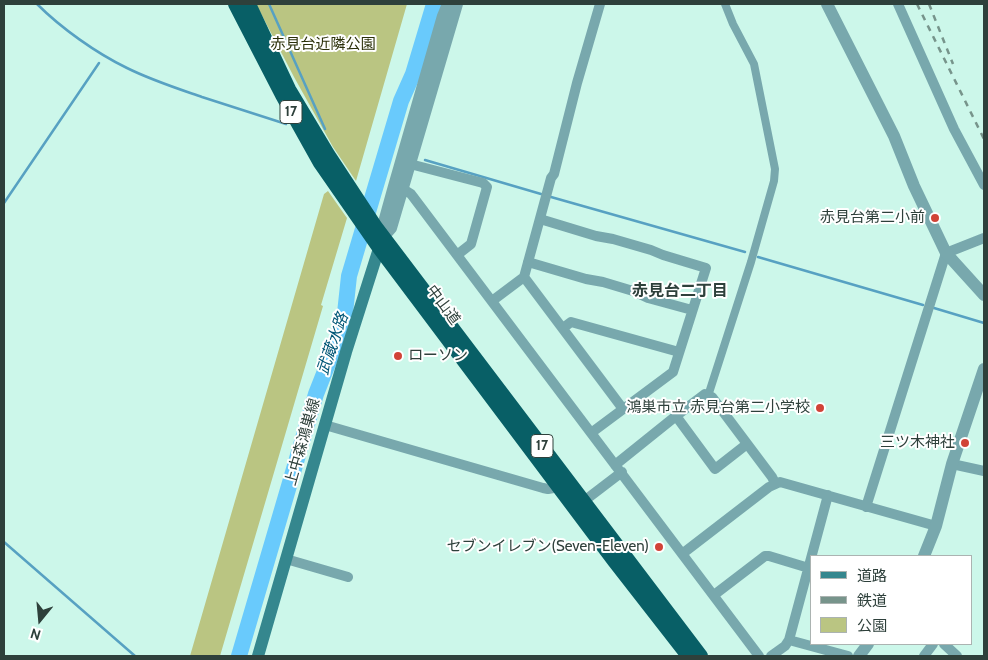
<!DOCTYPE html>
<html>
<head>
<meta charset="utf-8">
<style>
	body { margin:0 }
	#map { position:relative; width:988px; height:660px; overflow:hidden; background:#ccf7ea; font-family:Cabin,"Noto Sans JP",sans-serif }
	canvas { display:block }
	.frame { position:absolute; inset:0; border:5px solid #2e403b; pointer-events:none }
	.legend { position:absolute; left:810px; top:555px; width:162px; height:90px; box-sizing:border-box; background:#fff; border:1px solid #abb3b1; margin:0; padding:6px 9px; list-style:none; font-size:15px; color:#2e403b }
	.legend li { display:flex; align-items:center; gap:10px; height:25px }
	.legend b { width:25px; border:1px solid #abb3b1 }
	.north { position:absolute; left:15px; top:595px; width:50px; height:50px; -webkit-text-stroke:4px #fff; paint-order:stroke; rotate:197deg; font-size:14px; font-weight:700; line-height:20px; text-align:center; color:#2e403b }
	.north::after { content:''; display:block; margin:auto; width:18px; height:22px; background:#2e403b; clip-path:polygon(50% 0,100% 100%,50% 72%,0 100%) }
</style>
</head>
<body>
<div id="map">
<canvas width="988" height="660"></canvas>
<div class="frame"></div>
<ul class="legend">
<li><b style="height:6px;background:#35878e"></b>道路</li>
<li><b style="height:6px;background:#77948b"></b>鉄道</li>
<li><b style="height:14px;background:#bac582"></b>公園</li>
</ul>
<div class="north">N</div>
</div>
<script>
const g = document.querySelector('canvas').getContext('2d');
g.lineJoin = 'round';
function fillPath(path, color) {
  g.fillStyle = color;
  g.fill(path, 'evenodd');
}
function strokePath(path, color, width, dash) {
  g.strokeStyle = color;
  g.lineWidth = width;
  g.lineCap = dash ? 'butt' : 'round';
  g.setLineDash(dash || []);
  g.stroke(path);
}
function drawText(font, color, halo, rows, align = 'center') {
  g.font = font + ' Cabin,"Noto Sans JP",sans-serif';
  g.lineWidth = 4;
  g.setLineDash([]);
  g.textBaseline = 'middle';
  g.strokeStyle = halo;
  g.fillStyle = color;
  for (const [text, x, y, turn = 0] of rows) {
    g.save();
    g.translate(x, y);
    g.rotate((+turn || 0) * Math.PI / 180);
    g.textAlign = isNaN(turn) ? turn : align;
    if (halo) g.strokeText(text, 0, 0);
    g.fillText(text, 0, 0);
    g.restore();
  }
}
fillPath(new Path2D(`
	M256 4H407L356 181 333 147 294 77Z
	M328 191 347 218 321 305 323 306 220 656H190L324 194Z`), '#bac582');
strokePath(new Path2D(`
	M37 4C61 28 96 53 127 68 151 80 176 88 202 97 230 106 258 115 286 124
	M269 4 325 129
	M425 160 541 194
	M551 197 745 252
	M4 203 99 63
	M758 257 923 305
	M934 308 984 323
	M4 542 135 656`), '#57a1c2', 2.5);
strokePath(new Path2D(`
	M239 656 316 394 331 356 345 313 349 276 401 101 413 74 434 4`), '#69cafc', 16);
strokePath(new Path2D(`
	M708 396 751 262 774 181 775 169 754 64 733 24 725 4`), '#78a8ad', 8);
strokePath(new Path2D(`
	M898 4 954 129 984 185
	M410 164 483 183 487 187 471 244 457 255
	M396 186 403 189 411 194 759 656
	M540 219 596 236 613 239 651 250 663 255 706 268 673 372 591 433
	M528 262 586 279 603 282 633 291 648 298 692 310
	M524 277 623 409
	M492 301 524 277 551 178 554 174 577 83 600 4
	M563 328 571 322 679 352
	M676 416 715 469 747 444
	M325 425 543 488 548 489 559 487
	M952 464 984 471
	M615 465 676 416 705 394 712 397 772 477 775 483
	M584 501 622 472
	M866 507 946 253 984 238
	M682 554 769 487 780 482 936 526
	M286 559 348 577
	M714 595 765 556H769L812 569
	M789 640 848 656
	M944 644 957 656
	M771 656 785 646 789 640 828 495
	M924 656 933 644`), '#78a8ad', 10);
strokePath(new Path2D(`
	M827 4 894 136 914 186 946 253 984 295
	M383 237 391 228 457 4
	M383 237 384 222 394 186 443 16 448 4
	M924 556 936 526 952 464 984 369
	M859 656 868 644`), '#78a8ad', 12);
strokePath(new Path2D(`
	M258 656 346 352 382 239`), '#35878e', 12);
strokePath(new Path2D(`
	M235 4 282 95 320 163 379 248 614 561 688 656
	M249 4 289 89 328 154 376 227 701 656`), '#085f66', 14);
strokePath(new Path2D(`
	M917 4 984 139
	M929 4 953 64`), '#77948b', 2.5, [6, 6]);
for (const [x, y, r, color] of [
	[935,218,5,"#d14337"],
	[398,356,5,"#d14337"],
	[820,408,5,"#d14337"],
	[965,443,5,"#d14337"],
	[659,547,5,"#d14337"]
]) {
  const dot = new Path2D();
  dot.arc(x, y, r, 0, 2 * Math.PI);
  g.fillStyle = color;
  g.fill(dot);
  strokePath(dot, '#fff', 2);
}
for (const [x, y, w] of [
	[291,112,22],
	[542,446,22]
]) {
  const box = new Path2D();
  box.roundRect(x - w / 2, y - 11.5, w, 23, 4);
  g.fillStyle = '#fff';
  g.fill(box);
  strokePath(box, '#2e403b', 1);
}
drawText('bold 14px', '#2e403b', null, [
	["17",291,112],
	["17",542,446]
]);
drawText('15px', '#2b3009', '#fff', [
	["赤見台近隣公園",323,45]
]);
drawText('15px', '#2e403b', '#fff', [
	["赤見台第二小前",925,218],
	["ローソン",408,356,"left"],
	["鴻巣市立 赤見台第二小学校",810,408],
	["三ツ木神社",955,443],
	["セブンイレブン(Seven-Eleven)",649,547]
], 'right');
drawText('15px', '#2e403b', '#fff', [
	["中山道",443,305,53],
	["上中森鴻巣線",303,442,-74]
]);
drawText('bold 16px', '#2e403b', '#fff', [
	["赤見台二丁目",680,291]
]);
drawText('italic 16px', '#015676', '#fff', [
	["武蔵水路",333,344,-71]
]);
</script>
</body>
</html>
